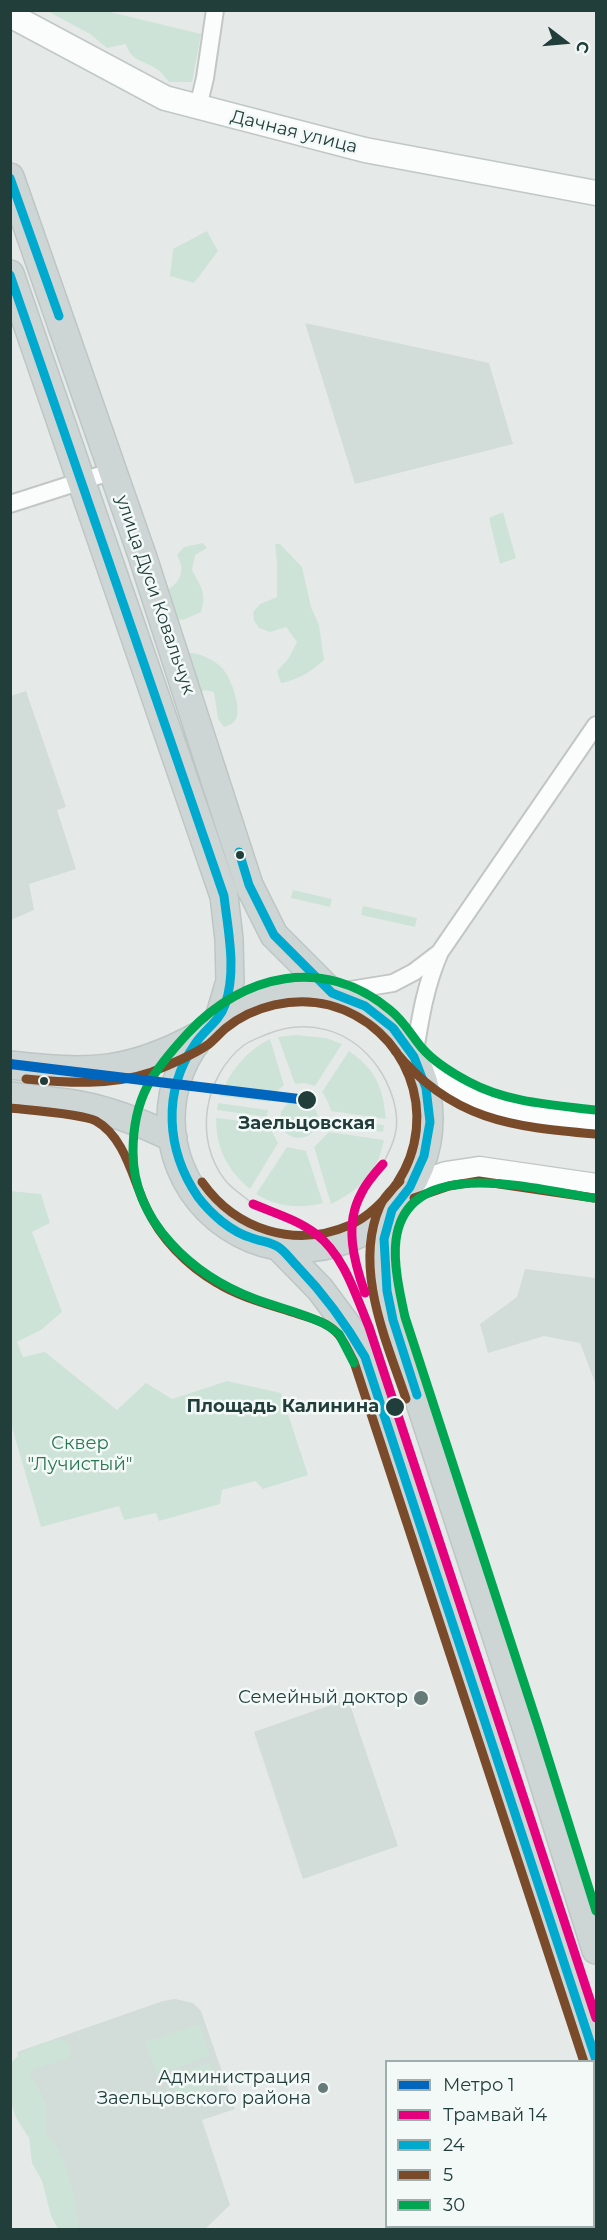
<!DOCTYPE html>
<html>
<head>
<meta charset="utf-8">
<style>
	body { margin:0 }
	#map { position:relative; width:607px; height:2240px; overflow:hidden; background:#e5eae9; font-family:Montserrat,sans-serif }
	canvas { display:block }
	.frame { position:absolute; inset:0; border:12px solid #223e3b; pointer-events:none }
	.legend { position:absolute; left:385px; top:2060px; width:210px; height:168px; box-sizing:border-box; background:#f3f9f7; border:2px solid #9faeac; margin:0; padding:8px 10px; list-style:none; font-size:18px; color:#223e3b }
	.legend li { display:flex; align-items:center; gap:12px; height:30px }
	.legend b { width:30px; border:2px solid #9faeac }
	.north { position:absolute; left:535px; top:12px; width:60px; height:60px; -webkit-text-stroke:4px #f3f9f7; paint-order:stroke; rotate:106deg; font-size:16px; font-weight:700; line-height:24px; text-align:center; color:#223e3b }
	.north::after { content:''; display:block; margin:auto; width:21px; height:27px; background:#223e3b; clip-path:polygon(50% 0,100% 100%,50% 72%,0 100%) }
</style>
</head>
<body>
<div id="map">
<canvas width="607" height="2240"></canvas>
<div class="frame"></div>
<ul class="legend">
<li><b style="height:8px;background:#0065bd"></b>Метро 1</li>
<li><b style="height:8px;background:#e5007d"></b>Трамвай 14</li>
<li><b style="height:8px;background:#00a9ce"></b>24</li>
<li><b style="height:8px;background:#7a4b2a"></b>5</li>
<li><b style="height:8px;background:#00a651"></b>30</li>
</ul>
<div class="north">С</div>
</div>
<script>
const g = document.querySelector('canvas').getContext('2d');
g.lineJoin = 'round';
function fillPath(path, color) {
  g.fillStyle = color;
  g.fill(path, 'evenodd');
}
function strokePath(path, color, width, dash) {
  g.strokeStyle = color;
  g.lineWidth = width;
  g.lineCap = dash ? 'butt' : 'round';
  g.setLineDash(dash || []);
  g.stroke(path);
}
function drawText(font, color, halo, rows, align = 'center') {
  g.font = font + ' Montserrat,sans-serif';
  g.lineWidth = 5;
  g.setLineDash([]);
  g.textBaseline = 'middle';
  g.strokeStyle = halo;
  g.fillStyle = color;
  for (const [text, x, y, turn = 0] of rows) {
    g.save();
    g.translate(x, y);
    g.rotate((+turn || 0) * Math.PI / 180);
    g.textAlign = isNaN(turn) ? turn : align;
    if (halo) g.strokeText(text, 0, 0);
    g.fillText(text, 0, 0);
    g.restore();
  }
}
fillPath(new Path2D(`
	M305 323 489 363 513 444 355 484Z
	M26 691 66 807 57 810 76 869 29 884 34 910 11 920V696Z
	M525 1269 596 1278V1385L580 1343 544 1336 488 1353 480 1324 517 1297Z
	M348 1699 398 1846 303 1879 254 1732Z
	M175 1999 193 2003 201 2011 235 2109 202 2120 230 2205 205 2229H71L17 2052 163 2001Z`), '#d2dcd9');
fillPath(new Path2D(`
	M52 11H106L201 34 192 82H169C165 77 161 71 155 68 142 60 131 61 126 44L107 48 90 34 51 13Z
	M207 231 218 251 194 283 170 276 173 249Z
	M503 512 516 558 500 564 489 518Z
	M203 543 207 548 195 555 192 570C201 587 207 593 201 612L183 620 176 619 162 593C179 584 187 573 177 555L184 547Z
	M275 544H280L302 567 311 607 319 625 324 660C311 672 298 680 281 683L277 671 288 659 297 642 286 627 270 632 259 628 254 621 253 612 260 604 277 597V563Z
	M189 653C201 653 215 660 223 669 231 679 242 707 236 719 233 724 229 725 224 727L218 719 214 692 204 690 201 693 182 657Z
	M293 890 332 899 330 907 291 898Z
	M363 906 417 918 415 927 361 915Z
	M295 1035 326 1038 342 1044 315 1086 304 1083 295 1084 278 1037Z
	M270 1039 284 1085 275 1093 270 1102 220 1096C230 1071 246 1051 270 1039Z
	M349 1051C376 1070 383 1087 386 1119L331 1111 328 1102 322 1092Z
	M280 1119a19 19 0 1 1 38 0a19 19 0 1 1-38 0Z
	M218 1103 268 1110 267 1117 217 1110Z
	M216 1118 268 1124 278 1143 250 1189C227 1170 216 1148 216 1118Z
	M334 1118 384 1125 383 1132 333 1125Z
	M329 1132 384 1140C377 1174 361 1189 331 1204L314 1147Z
	M287 1147 306 1151 323 1203C301 1209 276 1207 256 1194Z
	M10 1191 41 1194 50 1223 32 1232 62 1312 41 1330 17 1342 23 1357 45 1352 117 1410 146 1383 172 1399 227 1381 281 1393 308 1475 263 1489 255 1481 222 1490 220 1504 159 1521 156 1513 124 1520 119 1506 41 1527 11 1424Z
	M199 2024 210 2056 157 2075 145 2042Z
	M61 2039 70 2045V2058L35 2069 30 2074 46 2102V2134L57 2147 64 2162 74 2193 79 2229H58L51 2216 42 2181 32 2163 29 2138 15 2116 11 2101V2063C23 2049 41 2042 61 2039Z
	M210 2063 217 2085 177 2099 170 2076Z`), '#cee3d8');
const street = new Path2D(`
	M198 107 205 78 215 10
	M10 504 113 471
	M332 993 393 983 414 972 439 953
	M414 1057C420 1020 425 986 440 952L596 725`);
const secondary = new Path2D(`
	M10 15 165 98 365 150 596 193
	M414 1057 449 1085 504 1110 596 1122
	M410 1187 446 1174 479 1169 596 1186`);
const primary = new Path2D(`
	M10 177 142 555 249 885 274 935 332 993
	M10 274 224 896 229 939 230 981 219 1018
	M171 1119a129 129 0 1 1 258 0a129 129 0 1 1-258 0Z
	M10 1065C90 1074 129 1074 200 1035
	M10 1096C34 1099 57 1101 80 1105 112 1111 144 1124 173 1138
	M392 1210C389 1219 386 1229 384 1238 380 1265 387 1294 393 1320L528 1733 596 1950
	M278 1246 320 1289 352 1332 365 1357 596 2060`);
strokePath(street, '#c2c7c6', 20);
strokePath(secondary, '#c0c8c6', 27);
strokePath(primary, '#bdc6c5', 30);
strokePath(street, '#fbfcfc', 16);
strokePath(secondary, '#fbfcfc', 24);
strokePath(primary, '#ced6d5', 27);
strokePath(new Path2D(`
	M253 1204C244 1196 232 1189 225 1180 193 1139 204 1076 244 1045 250 1041 258 1038 265 1035 307 1017 350 1029 377 1066 390 1084 401 1113 395 1135 393 1145 387 1155 383 1164`), '#c7cbca', 1.5);
strokePath(new Path2D(`
	M10 178 59 316
	M10 275 224 896C228 931 237 971 225 1005 219 1022 205 1029 195 1044 162 1092 166 1150 198 1197 211 1214 231 1232 252 1238 262 1242 273 1242 281 1249 287 1254 292 1261 297 1266 324 1294 346 1324 365 1357L596 2060
	M239 852 249 885 274 935 332 993 365 1006 393 1028 414 1057 426 1088 430 1122 424 1156 410 1187 392 1210 384 1239 387 1291 393 1320 417 1395`), '#00a9ce', 9);
strokePath(new Path2D(`
	M395 1051C451 1120 512 1127 595 1134
	M26 1079C68 1083 111 1086 152 1072 171 1064 192 1056 209 1044 215 1039 220 1033 226 1028 253 1006 294 996 329 1005 407 1026 442 1115 397 1183 385 1200 370 1216 350 1225 295 1249 236 1230 202 1182
	M10 1108C28 1110 83 1114 96 1121 125 1137 133 1180 146 1207 160 1238 187 1266 217 1283 241 1298 271 1305 298 1314 310 1318 326 1322 335 1331 344 1339 348 1351 354 1362L584 2062
	M400 1181C393 1189 384 1196 380 1206 353 1268 386 1340 406 1399
	M414 1198 449 1186 479 1181 594 1198`), '#7a4b2a', 9);
strokePath(new Path2D(`
	M594 1198C537 1190 407 1152 396 1240 393 1263 400 1294 405 1317L539 1729 596 1911
	M354 1363 339 1334 327 1325C304 1313 279 1308 255 1299 193 1276 133 1222 133 1152 133 1097 153 1071 188 1033 243 974 324 955 390 1010 404 1021 411 1035 422 1048 434 1062 452 1073 469 1082 508 1103 554 1105 596 1110`), '#00a651', 9);
strokePath(new Path2D(`
	M253 1204C274 1213 298 1220 316 1234 344 1255 356 1296 369 1327L596 2018
	M365 1293C354 1262 344 1225 361 1194 366 1183 375 1173 383 1164`), '#e5007d', 9);
strokePath(new Path2D(`
	M10 1064 307 1100`), '#0065bd', 10);
for (const [x, y, r, color] of [
	[240,855,5,"#223e3b"],
	[44,1081,5,"#223e3b"],
	[307,1100,10,"#223e3b"],
	[395,1407,10,"#223e3b"],
	[421,1698,8,"#667a78"],
	[323,2088,6,"#667a78"]
]) {
  const dot = new Path2D();
  dot.arc(x, y, r, 0, 2 * Math.PI);
  g.fillStyle = color;
  g.fill(dot);
  strokePath(dot, '#f3f9f7', 2);
}
drawText('18px', '#223e3b', '#f3f9f7', [
	["Дачная улица",294,132,14],
	["улица Дуси Ковальчук",155,595,71]
]);
drawText('bold 18px', '#223e3b', '#f3f9f7', [
	["Заельцовская",307,1124],
	["Площадь Калинина",379,1407,"right"]
]);
drawText('18px', '#2b7653', '#f3f9f7', [
	["Сквер",80,1444],
	["\"Лучистый\"",80,1465]
]);
drawText('18px', '#223e3b', '#f3f9f7', [
	["Семейный доктор",408,1698],
	["Администрация",311,2078],
	["Заельцовского района",311,2099]
], 'right');
</script>
</body>
</html>
